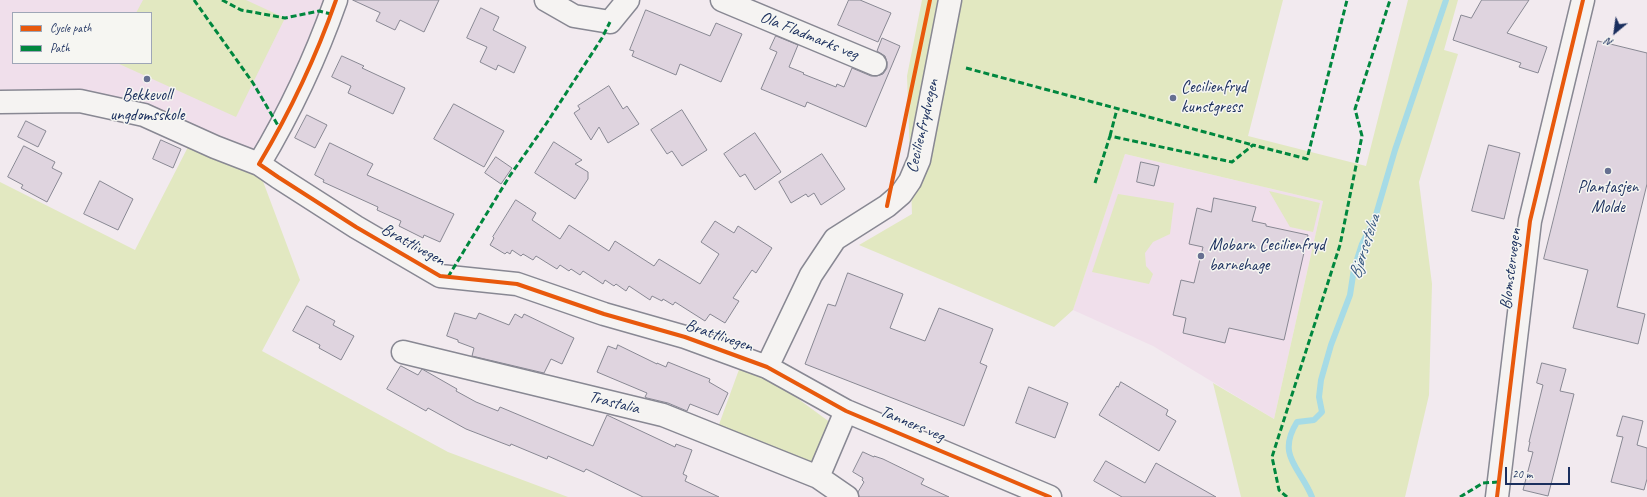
<!DOCTYPE html>
<html>
<head>
<meta charset="utf-8">
<style>
	body { margin:0 }
	#map { position:relative; width:1647px; height:497px; overflow:hidden; background:#f2eaef; font-family:Caveat,sans-serif }
	canvas { display:block }
	.legend { position:absolute; left:12px; top:12px; width:140px; height:52px; box-sizing:border-box; background:#f6f6f2; border:1px solid #9ea6b7; margin:0; padding:5px 7px; list-style:none; font-size:12px; color:#1b2f5e }
	.legend li { display:flex; align-items:center; gap:8px; height:20px }
	.legend b { width:20px; border:1px solid #9ea6b7 }
	.north { position:absolute; left:1595px; top:12px; width:40px; height:40px; -webkit-text-stroke:3px #f6f6f2; paint-order:stroke; rotate:209deg; font-size:11px; font-weight:700; line-height:16px; text-align:center; color:#1b2f5e }
	.north::after { content:''; display:block; margin:auto; width:14px; height:18px; background:#1b2f5e; clip-path:polygon(50% 0,100% 100%,50% 72%,0 100%) }
	.scale { position:absolute; left:1505px; top:467px; width:65px; height:18px; box-sizing:border-box; border:2px solid #1b2f5e; border-top:0; padding-left:5px; font-size:12px; line-height:14px; white-space:nowrap; color:#1b2f5e; -webkit-text-stroke:3px #f6f6f2; paint-order:stroke }
</style>
</head>
<body>
<div id="map">
<canvas width="1647" height="497"></canvas>
<ul class="legend">
<li><b style="height:5px;background:#e8590c"></b>Cycle path</li>
<li><b style="height:5px;background:#00873e"></b>Path</li>
</ul>
<div class="north">N</div>
<div class="scale">20 m</div>
</div>
<script>
const g = document.querySelector('canvas').getContext('2d');
g.lineJoin = 'round';
function fillPath(path, color) {
  g.fillStyle = color;
  g.fill(path, 'evenodd');
}
function strokePath(path, color, width, dash) {
  g.strokeStyle = color;
  g.lineWidth = width;
  g.lineCap = dash ? 'butt' : 'round';
  g.setLineDash(dash || []);
  g.stroke(path);
}
function drawText(font, color, halo, rows, align = 'center') {
  g.font = font + ' Caveat,sans-serif';
  g.lineWidth = 3;
  g.setLineDash([]);
  g.textBaseline = 'middle';
  g.strokeStyle = halo;
  g.fillStyle = color;
  for (const [text, x, y, turn = 0] of rows) {
    g.save();
    g.translate(x, y);
    g.rotate((+turn || 0) * Math.PI / 180);
    g.textAlign = isNaN(turn) ? turn : align;
    if (halo) g.strokeText(text, 0, 0);
    g.fillText(text, 0, 0);
    g.restore();
  }
}
fillPath(new Path2D(`
	M0 0H329L259 155 146 109 0 97ZM13 13H151V63H13Z
	M1125 154 1323 201 1274 419 1153 346 1073 310Z`), '#f0dfeb');
fillPath(new Path2D(`
	M143 0H246L285 18 236 117 117 63H151V13H136Z
	M922 0H1283L1248 136 1366 166 1408 0H1458L1444 50 1458 54 1419 182 1432 284 1429 395 1405 497H1241L1213 383 1274 419 1323 201 1125 154 1073 310 1054 327 859 245 912 214 907 76Z
	M188 147 261 176 300 280 262 351 448 452 568 497H0V182L135 250Z
	M1269 191 1320 203 1313 232 1290 227Z
	M1118 194 1174 203 1170 234 1153 242 1145 253 1146 266 1153 274 1149 284 1092 272Z
	M741 364 763 373 831 423 813 467 717 430Z`), '#e2e8c1');
strokePath(new Path2D(`
	M1312 497C1300 467 1276 456 1297 422L1314 420 1322 412 1319 397 1321 380 1331 345 1350 295 1354 269 1362 244 1375 218 1395 150 1446 0`), '#a6dbe6', 6);
const building = new Path2D(`
	M353 0H439L424 32 400 20 395 30 376 21 380 13Z
	M849 0H860L891 13 878 42 838 25Z
	M1482 0H1529L1507 33 1547 47 1538 73 1519 67 1521 63 1453 40 1461 15 1471 18Z
	M481 8 499 17 493 30 526 47 514 73 498 65 496 70 480 62 487 47 467 38Z
	M646 10 710 36 716 23 742 34 721 82 680 64 676 75 632 56 634 51 630 50Z
	M776 36 798 45 789 67 804 73 803 74 836 87 837 84 844 87 852 68 871 76H877L883 74 887 68V62L885 56 877 51 882 38 900 46 866 127 807 102 805 107 761 89 777 52 770 49Z
	M1598 41 1647 53V184L1617 307 1645 314 1638 344 1573 328 1588 270 1544 259Z
	M342 56 364 66 362 68 405 88 393 114 348 93 351 86 332 77Z
	M609 86 623 109 627 106 639 124 608 143 599 127 591 140 574 113 580 109 578 106Z
	M454 104 504 131 484 167 434 139Z
	M682 110 707 150 682 166 672 151 667 154 651 130Z
	M307 115 327 125 315 148 295 138Z
	M26 121 46 131 38 147 18 137Z
	M755 133 781 172 755 190 745 174 740 177 724 154Z
	M161 140 181 149 173 168 153 159Z
	M554 142 582 160 575 164 588 172V179L575 199 535 173Z
	M330 143 373 164 367 175 454 214 440 242 424 235 423 238 399 226 401 221 377 210 378 207 323 182 324 180 315 175Z
	M1489 145 1520 153 1504 219 1472 211Z
	M24 146 55 162 52 168 62 173 47 202 21 188 23 185 8 177Z
	M822 154 845 189 821 205 814 193 808 197 806 194 791 203 779 182Z
	M496 157 512 168 501 184 485 173Z
	M1141 162 1159 166 1154 186 1137 182Z
	M100 181 133 199 118 230 84 214Z
	M1214 198 1256 207 1252 221 1266 224V226L1308 235 1284 340 1229 328 1225 343 1183 333 1186 318 1173 315 1181 280 1194 283 1203 247 1189 244 1197 208 1211 212Z
	M516 200 536 213 532 220 560 239 569 225 609 251 615 241 654 266 659 259 700 284 719 254 701 242 715 221 734 233 738 226 772 248 756 273 752 270 733 298 739 301 725 323 710 314 705 321 675 302 673 305 663 299 662 301 652 296 650 300 629 286 626 291 616 284 614 286 605 280 603 284 583 271 580 275 571 269 569 271 560 265 557 269 536 256 533 260 523 254 521 256 512 250 510 254 507 252 505 254 490 245 494 238 493 237Z
	M848 273 903 294 890 328 925 341 939 308 993 329 980 363 987 366 964 426 805 364 828 304 835 306Z
	M307 306 335 321 333 325 354 336 341 360 319 348 320 345 293 331Z
	M455 313 476 319 479 313 509 325 515 314 522 318 524 314 574 338 562 364 551 359 544 373 472 356 474 348 458 342V340L447 336Z
	M618 345 657 364V363L666 367 668 362 710 379 709 382 728 393 718 415 690 404 687 411 668 403 647 398 645 397 647 393 597 372 608 346 616 349Z
	M1542 363 1566 369 1560 391 1574 394 1548 496 1523 490 1533 452 1528 451 1530 442H1529L1543 385 1537 383Z
	M401 366 418 375 422 369 457 389 456 391 476 402 498 411 500 407 593 446 607 415 675 447 676 444 692 450 683 474 687 476 685 481 719 497H643L586 469 584 472 548 456 547 459 511 444 510 446 466 429 428 408 426 411 387 389Z
	M1121 382 1168 410 1166 415 1176 421 1159 451 1099 415 1117 386 1118 387Z
	M1029 387 1068 403 1055 438 1016 423Z
	M1623 416 1643 421 1637 445 1647 448V479L1644 490 1611 482 1623 437 1617 436Z
	M863 452 874 457V456L883 459 924 479 921 484 949 497H859L858 492 864 482 862 480 863 478 853 472Z
	M1106 461 1145 483 1156 463 1216 497H1122L1094 481Z`);
fillPath(building, '#dfd4df');
strokePath(building, '#888893', 1);
const street = new Path2D(`
	M336 0C316 57 290 112 259 164L278 177 356 227 440 276 517 284 604 314 685 337 767 367 846 411 1050 497
	M546 0 574 16 610 22 628 0
	M722 0 875 64
	M0 102 80 101 144 115 215 147 259 164
	M403 352 663 415 818 477 847 497
	M767 367 811 275 835 239 887 206 901 194 910 181 919 160 950 0
	M818 477 846 411
	M1497 497 1530 221 1583 0`);
strokePath(street, '#888893', 25);
strokePath(street, '#f5f3f2', 22);
strokePath(new Path2D(`
	M194 0 253 83 280 129
	M222 0 241 10 285 18 319 11 331 14
	M966 68 1253 145
	M1110 136 1117 109
	M1095 183 1110 136 1232 162 1253 145 1307 159 1347 0
	M448 277 509 177 546 124 602 38 610 22
	M1287 497 1279 490 1272 457 1340 245 1362 136 1355 109 1390 0
	M1460 497 1483 483 1498 482`), '#00873e', 3, [6, 3]);
strokePath(new Path2D(`
	M336 0C316 57 290 112 259 164L278 177 356 227 440 276 517 284 604 314 685 337 767 367 846 411 1050 497
	M887 206 930 0
	M1497 497 1530 221 1583 0`), '#e8590c', 4);
for (const [x, y, r, color] of [
	[147,79,4,"#667091"],
	[1173,98,4,"#667091"],
	[1608,171,4,"#667091"],
	[1201,256,4,"#667091"]
]) {
  const dot = new Path2D();
  dot.arc(x, y, r, 0, 2 * Math.PI);
  g.fillStyle = color;
  g.fill(dot);
  strokePath(dot, '#f6f6f2', 1.5);
}
drawText('17px', '#1b2f5e', '#f6f6f2', [
	["Ola Fladmarks veg",809,36,22],
	["Cecilienfrydvegen",923,126,-77],
	["Brattlivegen",413,245,29],
	["Blomstervegen",1511,269,-83],
	["Brattlivegen",719,336,19],
	["Trastalia",614,403,14],
	["Tanners veg",912,424,23]
]);
drawText('17px', '#1b2f5e', '#f6f6f2', [
	["Cecilienfryd",1181,88],
	["kunstgress",1181,108],
	["Bekkevoll",147,96,"center"],
	["ungdomsskole",147,116,"center"],
	["Plantasjen",1608,188,"center"],
	["Molde",1608,208,"center"],
	["Mobarn Cecilienfryd",1209,246],
	["barnehage",1209,266]
], 'left');
drawText('italic 18px', '#36587f', '#f6f6f2', [
	["Bjørsetelva",1365,247,-72]
]);
</script>
</body>
</html>
